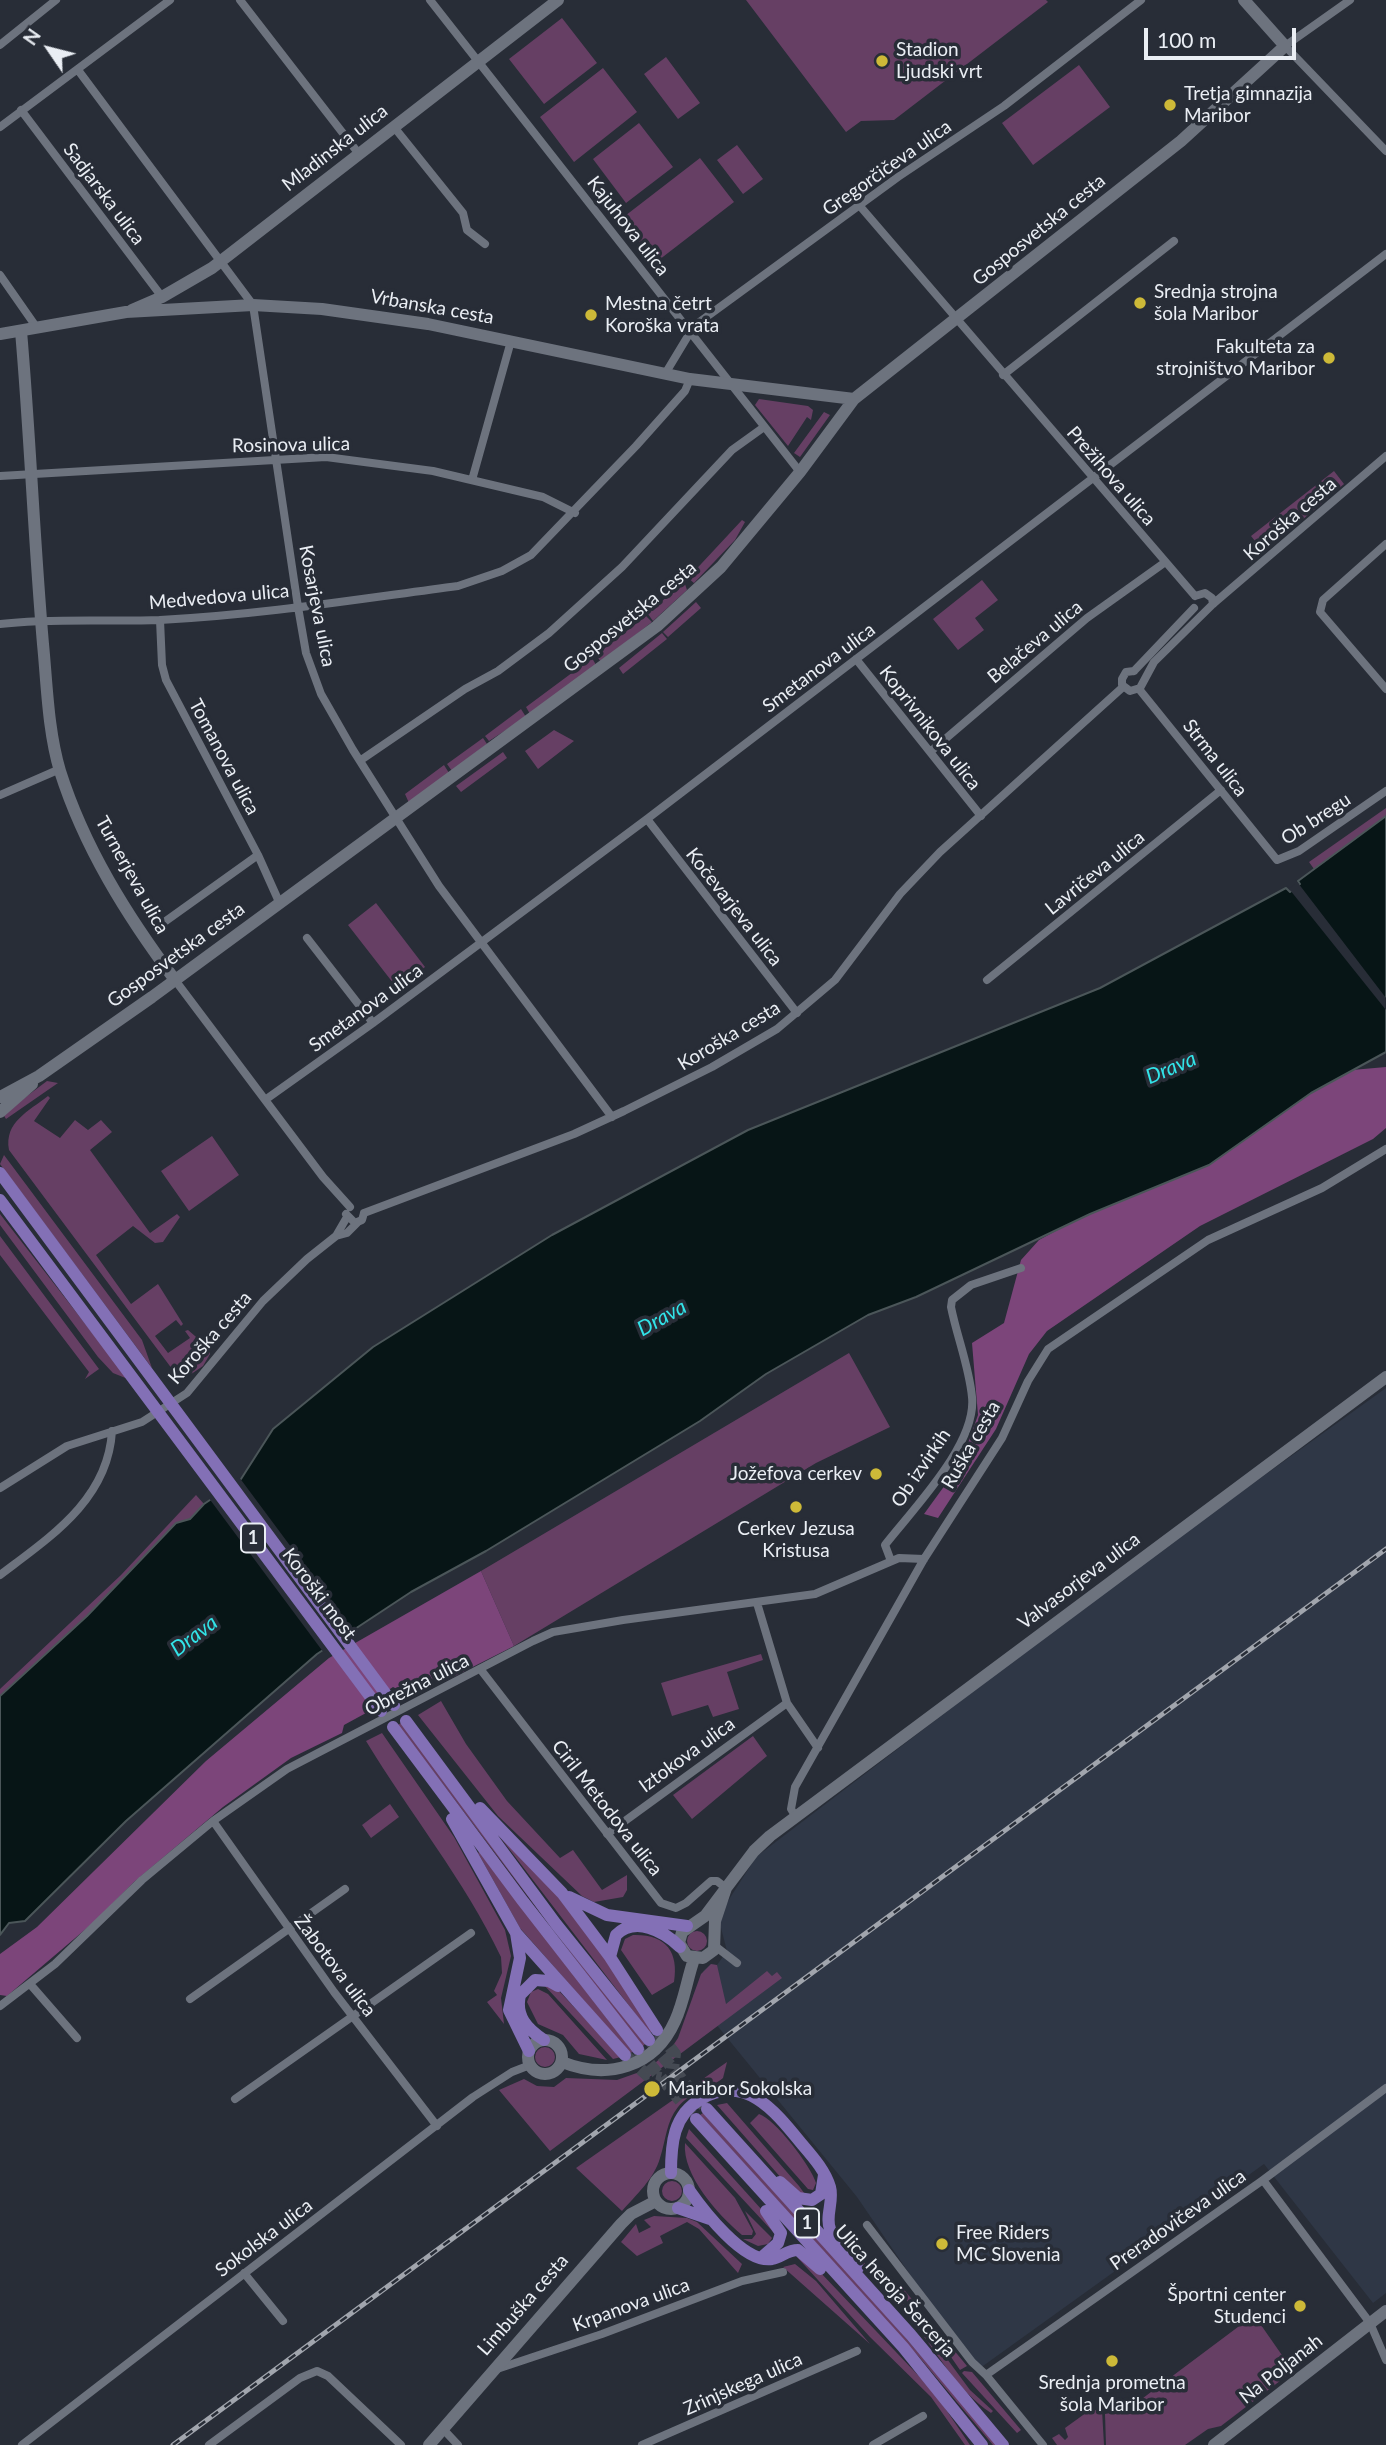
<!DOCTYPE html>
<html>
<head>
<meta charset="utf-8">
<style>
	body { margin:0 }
	#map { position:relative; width:1386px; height:2445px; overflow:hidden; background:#282d37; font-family:Lato,sans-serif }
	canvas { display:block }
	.north { position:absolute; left:14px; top:14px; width:70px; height:70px; -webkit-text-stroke:5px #282d37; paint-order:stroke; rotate:305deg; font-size:19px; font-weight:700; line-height:28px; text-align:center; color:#eaeef4 }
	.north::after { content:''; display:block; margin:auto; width:24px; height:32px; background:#eaeef4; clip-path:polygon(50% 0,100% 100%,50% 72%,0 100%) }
	.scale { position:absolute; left:1144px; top:28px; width:152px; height:32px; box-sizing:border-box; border:4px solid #eaeef4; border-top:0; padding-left:9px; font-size:21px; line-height:24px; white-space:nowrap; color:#eaeef4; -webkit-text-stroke:5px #282d37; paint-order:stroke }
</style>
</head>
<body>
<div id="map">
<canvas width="1386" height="2445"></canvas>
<div class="north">N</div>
<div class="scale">100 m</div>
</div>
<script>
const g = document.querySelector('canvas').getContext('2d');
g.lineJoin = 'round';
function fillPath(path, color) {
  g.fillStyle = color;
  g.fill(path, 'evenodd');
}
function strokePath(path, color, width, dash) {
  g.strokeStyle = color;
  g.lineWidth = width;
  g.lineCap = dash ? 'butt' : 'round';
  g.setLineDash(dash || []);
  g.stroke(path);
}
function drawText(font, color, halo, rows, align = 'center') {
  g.font = font + ' Lato,sans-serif';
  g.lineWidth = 7;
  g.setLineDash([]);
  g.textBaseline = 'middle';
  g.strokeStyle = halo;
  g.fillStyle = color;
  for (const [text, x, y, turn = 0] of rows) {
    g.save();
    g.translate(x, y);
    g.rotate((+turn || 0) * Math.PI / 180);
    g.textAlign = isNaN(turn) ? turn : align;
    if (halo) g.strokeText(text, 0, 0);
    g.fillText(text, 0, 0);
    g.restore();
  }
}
fillPath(new Path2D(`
	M1386 1388V2293L1373 2303 1264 2164 976 2371 857 2197 693 1996 704 1970 711 1964 717 1965 727 1951 721 1928V1912L756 1857 1135 1568Z`), '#2f3746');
fillPath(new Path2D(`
	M746 0H1046L1048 2 894 120 861 121 846 132Z
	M562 18 597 63 544 104 509 59Z
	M666 57 700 103 678 119 644 74Z
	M1079 65 1110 107 1033 165 1002 123Z
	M603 68 637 112 574 162 540 117Z
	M639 123 673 167 626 203 593 159Z
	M737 145 763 179 743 194 717 160Z
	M700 158 734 202 655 263 621 219Z
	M759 399 808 406 813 410 811 420 807 417 788 446 755 405Z
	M824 412 830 415 800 457 794 453Z
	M1334 471 1344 484 1288 532 1259 546 1251 536Z
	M742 520 745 522 735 540 694 583 688 578Z
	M982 580 998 600 975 618 984 630 958 650 933 619Z
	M684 581 687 590 653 621 648 614Z
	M696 602 701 608 668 637 663 632Z
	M646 616 652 622 601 662 596 655Z
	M662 633 667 639 623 674 619 668Z
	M592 658 596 665 530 714 526 707Z
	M521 709 526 717 489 741 485 736Z
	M554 730 574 741 538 769 525 751Z
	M483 738 487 744 452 771 447 764Z
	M503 752 507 758 461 792 456 786Z
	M444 765 449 773 409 803 405 794Z
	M1386 808V816L1314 869 1309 862Z
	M376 903 425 967 397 988 348 925Z
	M47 1081 58 1083 6 1119 3 1114Z
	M48 1096 50 1098 34 1121 60 1138 75 1120 88 1130 101 1120 112 1132 90 1150 150 1233 177 1214 180 1217 163 1242 155 1243 133 1226 96 1255 131 1304 158 1284 183 1324 181 1326 176 1320 155 1336 168 1353 190 1338 185 1331 188 1330 209 1348 210 1354 203 1366 181 1381 9 1150C4 1122 29 1111 48 1096Z
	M212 1136 239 1175 189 1211 161 1171Z
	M4 1155 142 1340 152 1368 0 1164Z
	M0 1214 128 1379 113 1373 98 1357 0 1225Z
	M0 1236 99 1369 85 1379 89 1372 0 1255Z
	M849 1353 890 1427 816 1463 514 1646 481 1571Z
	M196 1495 204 1504 190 1519 176 1523 87 1616 0 1696V1689L121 1575Z
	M761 1654 763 1660 727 1672 739 1709 713 1717 708 1705 672 1716 661 1683Z
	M441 1701 466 1744 507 1801 560 1858 573 1850 602 1890 627 1875V1890L623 1897 594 1902 582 1896 498 1816 418 1715Z
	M401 1723 645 2044 642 2047 398 1725Z
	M382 1733 454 1837 505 1930 511 1956 501 1998 504 2024 487 2002 497 1995 494 1991 502 1973 501 1957C464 1879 410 1814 366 1741Z
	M753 1736 767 1756 692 1819 673 1795Z
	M390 1804 399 1817 371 1838 362 1825Z
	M500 1837 553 1890 603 1956 652 2031 650 2033Z
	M478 1853 479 1852 633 2052 630 2053 520 1928Z
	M687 1941a10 10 0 1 1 20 0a10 10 0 1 1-20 0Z
	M633 1935C666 1934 679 1952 674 1982L652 1995 621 1950 625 1939Z
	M711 1964 717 1965 726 2004 767 1971 772 1976 777 1972 782 1978 550 2151 499 2090 524 2079 537 2086 554 2087 566 2078 617 2080 648 2069 670 2050 678 2038 701 1974Z
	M543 1984 559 1991 621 2057 613 2059Z
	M538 1989 548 1994 607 2060 579 2054 563 2035 538 2024 527 2002 531 1992Z
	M535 2057a10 10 0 1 1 20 0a10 10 0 1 1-20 0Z
	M727 2062 723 2078C708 2090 691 2091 678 2107 666 2122 666 2140 660 2158 654 2179 636 2195 622 2211L576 2168Z
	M727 2103 799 2186 807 2197 790 2188 717 2105Z
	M703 2113 887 2316 997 2445H993L919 2357 700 2115Z
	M759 2114C775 2119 811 2166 816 2183L813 2190 808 2189 750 2123Z
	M689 2129 771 2220 775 2234 686 2138Z
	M685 2143 735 2198 753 2231 752 2235H742C718 2215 682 2175 685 2143Z
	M662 2191a10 10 0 1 1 20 0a10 10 0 1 1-20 0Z
	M745 2211 772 2238 768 2244 758 2246 743 2239H752L756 2234Z
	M654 2216 687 2218 697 2222 742 2264 738 2273 699 2229 687 2222 660 2236 663 2243 637 2256 621 2242 636 2224 639 2233 651 2227 644 2220Z
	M834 2230 919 2321 970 2390 993 2411 991 2413C956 2390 935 2348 908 2316 884 2286 856 2261 834 2230Z
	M797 2257 819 2271 934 2392 970 2445H965L931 2397 870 2337Z
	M795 2264 816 2281 870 2344 783 2267Z
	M901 2286 967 2366 960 2370 933 2331 897 2290Z
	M1254 2315 1293 2371 1221 2426 1208 2429 1185 2445H1106L1105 2414 1127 2410Z
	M964 2371 972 2372 1021 2430 1017 2433 962 2373Z
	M1090 2410H1102L1104 2445H1057L1052 2438 1059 2434 1065 2440 1068 2437 1065 2428Z`), '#663f64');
fillPath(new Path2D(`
	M1386 1067V1128L1373 1139 1200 1226 1047 1331 1029 1354 996 1429 938 1518 924 1514 961 1463 978 1415 972 1343 1004 1323 1021 1260 1039 1240 1352 1070Z
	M481 1571 514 1646 445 1681 439 1682 435 1678 405 1693 393 1687 364 1706 366 1713 344 1725 342 1733 291 1758 223 1807 134 1882 94 1922 7 1996 0 1995V1954L37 1927 206 1761 329 1658Z`), '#7c457a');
const water = new Path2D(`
	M1386 816V1052L1311 1093 1209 1165 1090 1214 916 1297 868 1315 766 1374 700 1421 486 1551 411 1592 317 1654 126 1821 25 1921 9 1923 0 1935V1696L87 1616 176 1523 190 1519 204 1504 241 1479 273 1429 373 1347 552 1235 748 1130 1100 988 1286 888 1290 892 1300 884 1298 881Z`);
fillPath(water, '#071516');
strokePath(water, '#4b5659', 2);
fillPath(new Path2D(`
	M1295 879 1386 998V1010L1286 885 1290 888 1295 884Z
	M239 1477 355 1633 324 1653 208 1497Z`), '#282d37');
strokePath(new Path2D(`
	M659 2033 675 2054 673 2069
	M651 2042 704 2106
	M638 2050 693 2116
	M627 2057 647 2075 661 2078`), '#454a53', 12, [12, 6]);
strokePath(new Path2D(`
	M240 0 359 154
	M430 0 800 472
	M1350 0 1285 46 1386 151
	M0 45 56 0
	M78 70 253 305 298 607 306 653 321 694 353 750 439 886 612 1117
	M21 110 162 297
	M0 127 170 0
	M394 127 463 213 467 230 485 244
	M859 205 1195 596
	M0 275 37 328
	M665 374 694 326 898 177 1004 106 1141 0
	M1003 375 1174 241
	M0 476 326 457 433 471 543 497 575 513
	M472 480 511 341
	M1386 544 1323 600 1320 612 1386 689
	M1195 596 1205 593 1212 598 1213 604
	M160 620 162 665 166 680 258 855 280 904
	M0 624C54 618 107 622 160 620 260 615 359 599 458 586L502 571 531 555 636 446 685 391 690 379
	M856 659 981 816
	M1134 671 1126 672 1122 679V685L1130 691 1140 688 1154 662 1213 604 1386 456
	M1134 671 1194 608
	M1139 689 1277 860 1299 851 1386 791
	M930 752 1087 618 1164 563
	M361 760 465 689 498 671 549 633 622 567 732 450 764 427
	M0 795 60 769
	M647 819 797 1013
	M156 928 258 855
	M307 938 373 1023
	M175 980 323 1177 350 1207
	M987 980 1221 790
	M265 1100 373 1023 647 819 1386 254
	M364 1213 574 1134 624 1111 712 1067 777 1029 835 980 900 894 940 852 1123 687
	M346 1214 355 1223 362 1220 364 1213
	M336 1236 347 1233 357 1223
	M0 1488 67 1446 142 1422 187 1393 263 1301 307 1259 336 1236 347 1217
	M891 1561 885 1545C913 1509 977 1444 972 1397 969 1366 957 1337 951 1307L952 1300 971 1285 1021 1268
	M0 1575C50 1537 108 1500 112 1431
	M757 1603 787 1703 818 1748
	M481 1670 661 1903 676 1908 686 1903 711 1881H717L726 1888
	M796 1817 791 1809 795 1787 924 1559 1002 1438 1028 1381 1048 1349 1208 1240 1322 1188 1386 1149
	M213 1821 334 1992 437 2126
	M607 1834 787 1703
	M715 1946 737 1963
	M30 1984 77 2038
	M190 1999 345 1889
	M0 2006 55 1964 142 1880 213 1821 287 1769 533 1641 553 1632 623 1620 815 1594 899 1558 924 1559
	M235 2099 471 1933
	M1263 2180 1370 2323 1386 2360
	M867 2225 972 2362 986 2375 1043 2445
	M244 2273 283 2321
	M497 2369 602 2334 742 2281 783 2272
	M986 2375 1263 2180 1386 2088
	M443 2429 458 2445
	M22 2445 473 2097 512 2072 530 2065
	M209 2445 300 2378 317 2371 328 2376 401 2445
	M642 2445 857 2351
	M873 2445 923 2416`), '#6d737e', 8);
strokePath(new Path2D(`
	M132 310 162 297 212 268 558 0
	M21 331C30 435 34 540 43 644 47 685 48 731 60 771 84 847 127 916 175 980
	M0 334 126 312 253 305 322 309 428 324 690 379 854 399
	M0 1097 39 1076 152 997 657 626 721 567 800 472 854 399 1181 141 1285 46 1244 0
	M0 1112 32 1084
	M726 1888 715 1921 714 1950 703 1958 687 1956 679 1943 682 1932 705 1916 754 1851 770 1836 1386 1377
	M528 2057a17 17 0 1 1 34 0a17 17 0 1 1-34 0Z
	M562 2062C607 2080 654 2068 675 2021 684 2002 687 1979 694 1959
	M653 2191a18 18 0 1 1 36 0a18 18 0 1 1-36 0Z
	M429 2445 621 2224 631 2214 656 2201
	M1214 2445 1386 2311`), '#6d737e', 12);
strokePath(new Path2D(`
	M0 1173 394 1705
	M0 1200 381 1711
	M406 1721 556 1924 649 2040
	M393 1727 522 1900 638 2049
	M480 1808 562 1893 610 1957 657 2030
	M452 1819 516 1933 625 2055
	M569 1897 607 1915 687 1926
	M516 1933 520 1958 509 2010 529 2051
	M610 1957 616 1935C635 1916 664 1931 680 1947
	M544 2040C527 2029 515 2016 520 1995L535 1980 549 1981 558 1986
	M707 2109 911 2335 1003 2445
	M696 2119 903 2347 982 2445
	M671 2173C671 2144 673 2115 701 2099 745 2073 775 2111 801 2143 812 2156 825 2170 830 2187 834 2201 825 2216 830 2229 835 2245 853 2253 858 2268
	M780 2182 798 2198 812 2200 821 2194 824 2175
	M689 2190C703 2210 744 2264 772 2259 781 2257 788 2250 798 2250L820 2269
	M678 2208 710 2219
	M762 2257 778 2243 781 2233 766 2211`), '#8370b6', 12);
const rail = new Path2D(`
	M173 2445 1386 1549`);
strokePath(rail, '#a1a5ad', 5);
strokePath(rail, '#282d37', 2.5, [8]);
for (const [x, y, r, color] of [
	[882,61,7,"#cdb938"],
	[1170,105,7,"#cdb938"],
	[1140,303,7,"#cdb938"],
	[591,315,7,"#cdb938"],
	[1329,358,7,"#cdb938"],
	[876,1474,7,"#cdb938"],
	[796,1507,7,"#cdb938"],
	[652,2089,9,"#cdb938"],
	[942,2244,7,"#cdb938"],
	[1300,2306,7,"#cdb938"],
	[1112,2361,7,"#cdb938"]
]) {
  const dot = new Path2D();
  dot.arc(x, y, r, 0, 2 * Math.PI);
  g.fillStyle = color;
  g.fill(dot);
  strokePath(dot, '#282d37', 2.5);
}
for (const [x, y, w] of [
	[253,1538,24],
	[807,2223,24]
]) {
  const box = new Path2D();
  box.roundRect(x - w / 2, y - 14.5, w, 29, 5);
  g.fillStyle = '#282d37';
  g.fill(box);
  strokePath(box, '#eaeef4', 2);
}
drawText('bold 18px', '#eaeef4', null, [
	["1",253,1538],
	["1",807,2223]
]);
drawText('19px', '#eaeef4', '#282d37', [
	["Stadion",896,50],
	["Ljudski vrt",896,72],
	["Tretja gimnazija",1184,94],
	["Maribor",1184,116],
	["Srednja strojna",1154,292],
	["šola Maribor",1154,314],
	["Mestna četrt",605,304],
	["Koroška vrata",605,326],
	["Fakulteta za",1315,347,"right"],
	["strojništvo Maribor",1315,369,"right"],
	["Jožefova cerkev",862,1474,"right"],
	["Cerkev Jezusa",796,1529,"center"],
	["Kristusa",796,1551,"center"],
	["Maribor Sokolska",668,2089],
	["Free Riders",956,2233],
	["MC Slovenia",956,2255],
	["Športni center",1286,2295,"right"],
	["Studenci",1286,2317,"right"],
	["Srednja prometna",1112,2383,"center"],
	["šola Maribor",1112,2405,"center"]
], 'left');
drawText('19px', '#eaeef4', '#282d37', [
	["Mladinska ulica",335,148,-38],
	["Gregorčičeva ulica",887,168,-35],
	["Sadjarska ulica",104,194,53],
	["Kajuhova ulica",628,226,52],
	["Gosposvetska cesta",1039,230,-39],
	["Vrbanska cesta",432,307,10],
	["Rosinova ulica",291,445,-1],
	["Prežihova ulica",1111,476,49],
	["Koroška cesta",1290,519,-41],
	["Medvedova ulica",219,597,-5],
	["Kosarjeva ulica",317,606,79],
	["Gosposvetska cesta",630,617,-39],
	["Belačeva ulica",1035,642,-40],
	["Smetanova ulica",819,668,-37],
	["Koprivnikova ulica",930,728,52],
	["Tomanova ulica",224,757,62],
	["Strma ulica",1215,758,52],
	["Ob bregu",1316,819,-33],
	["Lavričeva ulica",1095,873,-39],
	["Turnerjeva ulica",132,875,61],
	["Kočevarjeva ulica",734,907,52],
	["Gosposvetska cesta",176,955,-36],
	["Smetanova ulica",366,1008,-36],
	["Koroška cesta",729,1036,-31],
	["Koroška cesta",210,1338,-49],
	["Ruška cesta",971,1445,-60],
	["Ob izvirkih",921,1468,-56],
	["Valvasorjeva ulica",1079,1581,-37],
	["Koroški most",319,1594,53],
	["Obrežna ulica",417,1685,-27],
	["Iztokova ulica",687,1755,-36],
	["Ciril Metodova ulica",607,1808,52],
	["Žabotova ulica",335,1966,53],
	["Preradovičeva ulica",1178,2220,-35],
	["Sokolska ulica",264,2238,-37],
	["Ulica heroja Šercerja",895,2291,48],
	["Limbuška cesta",523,2305,-49],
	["Krpanova ulica",631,2305,-20],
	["Na Poljanah",1281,2369,-38],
	["Zrinjskega ulica",743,2384,-24]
]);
drawText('italic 21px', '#32e4e9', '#282d37', [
	["Drava",1171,1068,-23],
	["Drava",662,1318,-29],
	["Drava",194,1636,-37]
]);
</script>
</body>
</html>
